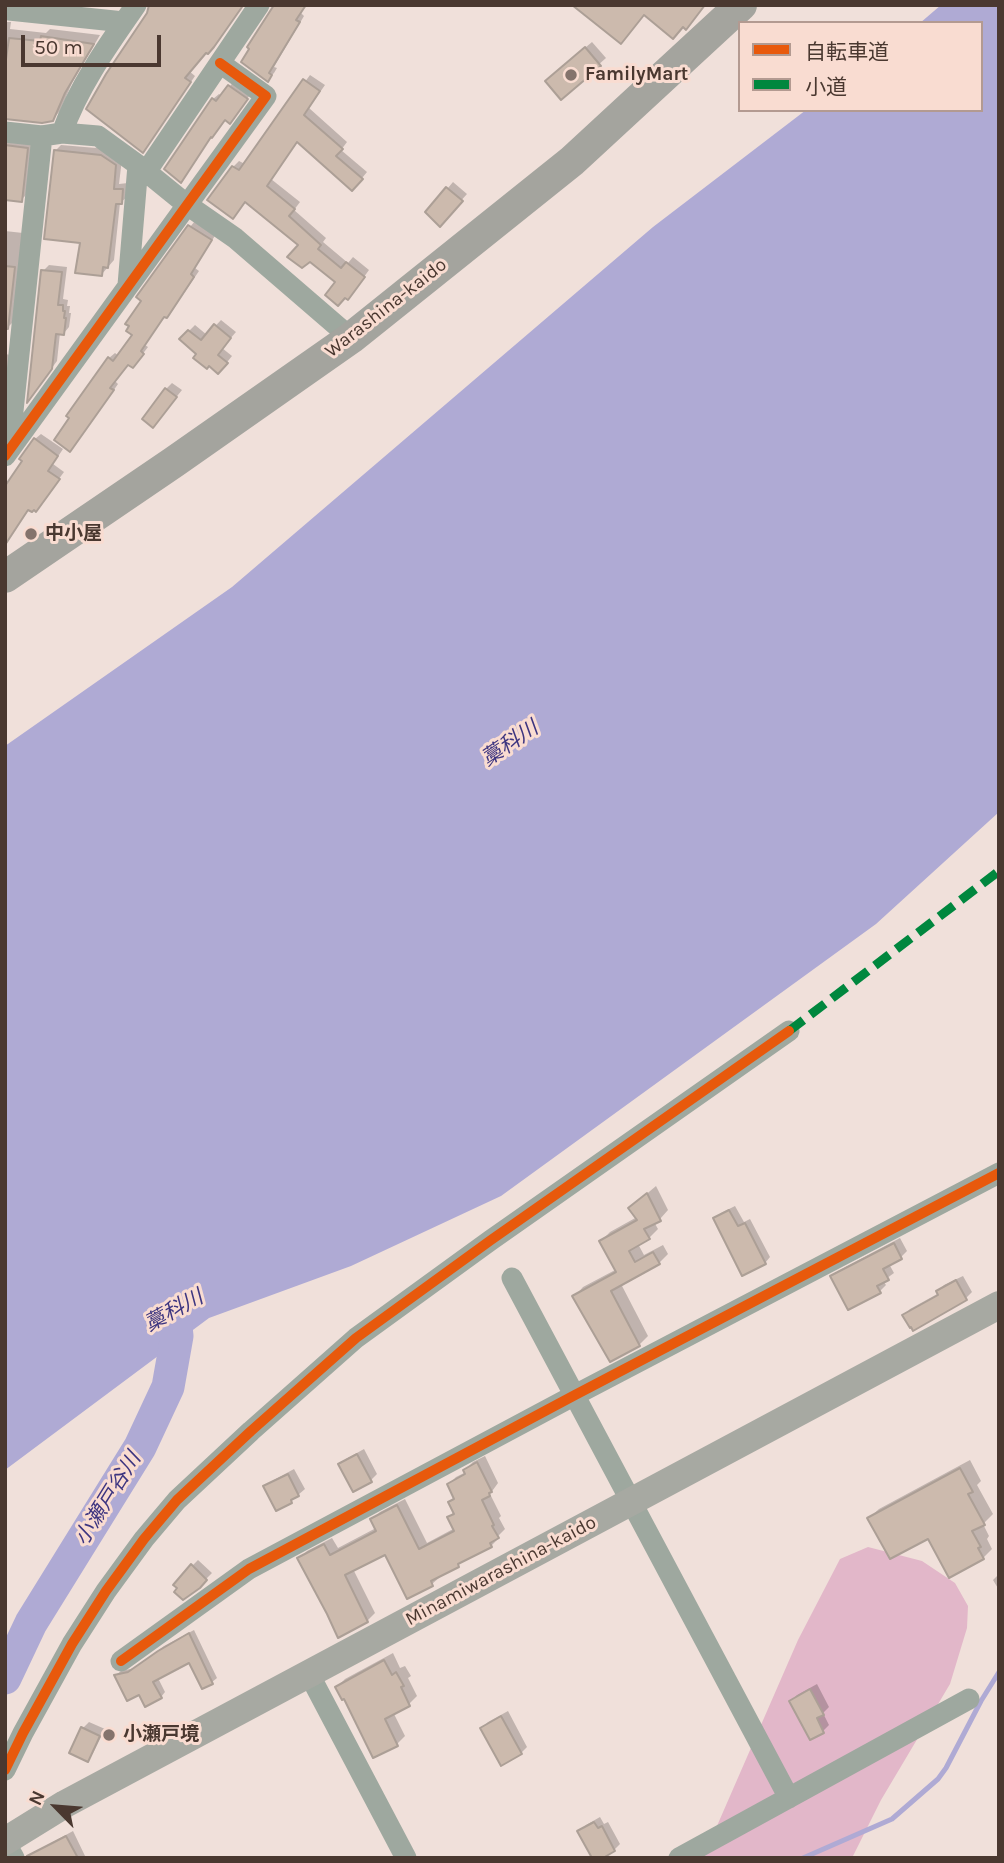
<!DOCTYPE html>
<html>
<head>
<meta charset="utf-8">
<style>
	body { margin:0 }
	#map { position:relative; width:1004px; height:1863px; overflow:hidden; background:#f0e0da; font-family:Karla,"Noto Sans JP",sans-serif }
	canvas { display:block }
	.frame { position:absolute; inset:0; border:7px solid #4a3830; pointer-events:none }
	.legend { position:absolute; left:738px; top:21px; width:245px; height:91px; box-sizing:border-box; background:#f9dcd1; border:2px solid #b39a91; margin:0; padding:9px 12px; list-style:none; font-size:21px; color:#4a3830 }
	.legend li { display:flex; align-items:center; gap:14px; height:35px }
	.legend b { width:35px; border:2px solid #b39a91 }
	.north { position:absolute; left:21px; top:1772px; width:70px; height:70px; -webkit-text-stroke:5px #f9dcd1; paint-order:stroke; rotate:295deg; font-size:19px; font-weight:700; line-height:28px; text-align:center; color:#4a3830 }
	.north::after { content:''; display:block; margin:auto; width:24px; height:32px; background:#4a3830; clip-path:polygon(50% 0,100% 100%,50% 72%,0 100%) }
	.scale { position:absolute; left:21px; top:35px; width:140px; height:32px; box-sizing:border-box; border:4px solid #4a3830; border-top:0; padding-left:9px; font-size:21px; line-height:24px; white-space:nowrap; color:#4a3830; -webkit-text-stroke:5px #f9dcd1; paint-order:stroke }
</style>
</head>
<body>
<div id="map">
<canvas width="1004" height="1863"></canvas>
<div class="frame"></div>
<ul class="legend">
<li><b style="height:9px;background:#e8590c"></b>自転車道</li>
<li><b style="height:9px;background:#00873e"></b>小道</li>
</ul>
<div class="north">N</div>
<div class="scale">50 m</div>
</div>
<script>
const g = document.querySelector('canvas').getContext('2d');
g.lineJoin = 'round';
function fillPath(path, color) {
  g.fillStyle = color;
  g.fill(path, 'evenodd');
}
function strokePath(path, color, width, dash) {
  g.strokeStyle = color;
  g.lineWidth = width;
  g.lineCap = dash ? 'butt' : 'round';
  g.setLineDash(dash || []);
  g.stroke(path);
}
function drawText(font, color, halo, rows, align = 'center') {
  g.font = font + ' Karla,"Noto Sans JP",sans-serif';
  g.lineWidth = 6;
  g.setLineDash([]);
  g.textBaseline = 'middle';
  g.strokeStyle = halo;
  g.fillStyle = color;
  for (const [text, x, y, turn = 0] of rows) {
    g.save();
    g.translate(x, y);
    g.rotate((+turn || 0) * Math.PI / 180);
    g.textAlign = isNaN(turn) ? turn : align;
    if (halo) g.strokeText(text, 0, 0);
    g.fillText(text, 0, 0);
    g.restore();
  }
}
fillPath(new Path2D(`
	M868 1547 922 1561 955 1583 968 1606 967 1628 950 1684 881 1800 852 1858H703L798 1640 840 1559Z`), '#e2b7c9');
fillPath(new Path2D(`
	M941 5H999V812L876 924 501 1196 351 1266 209 1318 5 1470V746L232 587 653 227 806 110H981V23H920Z`), '#afaad4');
fillPath(new Path2D(`
	M151 5H243L220 39 208 52 207 51 189 71 195 76 149 144 143 150 148 13Z
	M276 5H306L301 13 304 16 274 67 277 68 274 73 268 79Z
	M5 22H11L10 29 46 33 50 29 100 35 72 83 60 111 52 120 5 117Z
	M592 42 606 58 561 98 553 75Z
	M310 75 325 85 309 108 347 142 341 150 367 172 358 183 298 141 271 179 300 202 294 210 326 238 323 242 348 263 353 257 369 270 353 292 300 245 233 167 239 161 245 164Z
	M235 80 252 92 235 116 225 119 197 157 198 158 186 175 213 99 219 94 222 96Z
	M5 138 32 142 27 194 21 200 5 199Z
	M61 145 108 149 122 159 119 184 128 183 127 197 120 203 114 260 102 274 55 151Z
	M453 182 467 194 440 224 428 212Z
	M195 221 216 234 195 268 199 271 172 311 167 316 165 315 145 345 148 347 138 360 129 363 115 381 118 384 76 444 109 358 115 353 119 356 135 335 190 227Z
	M5 231 23 233 14 321 8 327H5Z
	M49 265 67 267 63 299 68 300 67 306H70L69 313H71L69 327 64 333H60L57 361 32 395 43 271Z
	M221 320 236 332 222 348 232 356 224 366 198 354 189 331 195 325 207 335Z
	M5 354 11 355 5 405Z
	M172 383 182 390 153 426 166 389Z
	M41 434 63 449 53 464 64 472 41 503 30 508 10 536 35 439Z
	M656 1186 668 1210 660 1219 654 1222 658 1229 649 1238 638 1244 644 1255 663 1245 668 1254 659 1263 621 1284 648 1336 639 1345 575 1296 583 1287 617 1269 601 1241 610 1232 637 1217 630 1208Z
	M735 1206 744 1222 750 1219 770 1257 765 1263 715 1218 721 1213Z
	M900 1238 907 1251 901 1257 889 1264 894 1273 883 1281 886 1285 880 1291 832 1277 838 1271Z
	M963 1276 972 1292 966 1298 904 1315 910 1309 939 1293 938 1292 944 1285Z
	M364 1449 377 1474 371 1480 354 1490 340 1465 346 1459Z
	M485 1456 498 1483 490 1494 501 1516 499 1518 505 1529 498 1536 499 1538 491 1546 464 1560 458 1565 439 1575 440 1577 432 1584 385 1552 353 1569 375 1613 367 1621 299 1559 307 1551 332 1538 338 1548 376 1528 372 1520 380 1512 405 1499 427 1543 455 1528 449 1517 455 1511 456 1498 449 1484 456 1477 466 1472 465 1470 473 1462Z
	M970 1460 981 1481 977 1485 993 1514 983 1524 989 1536 987 1539 992 1549 983 1558 869 1518 879 1509Z
	M294 1469 305 1489 291 1501 266 1487 272 1481Z
	M198 1560 212 1573 206 1579 192 1566Z
	M999 1574V1590L993 1580Z
	M194 1630 217 1678 212 1682 203 1687 189 1661 158 1678 165 1692 161 1697 116 1675 121 1671 135 1668 164 1646Z
	M393 1653 400 1668 405 1666 411 1676 408 1678 417 1696 409 1704 393 1712 405 1736 397 1744 374 1756 344 1697 337 1687 345 1679Z
	M817 1684 829 1707 823 1713 829 1725 823 1731 791 1701 797 1695Z
	M508 1711 527 1747 521 1753 482 1728 488 1722Z
	M89 1722 105 1729 93 1753 87 1759 83 1728Z
	M600 1817 604 1824 608 1822 620 1844 614 1850 579 1832 586 1825Z
	M73 1831 86 1858H49L45 1849 51 1843Z`), '#0003');
strokePath(new Path2D(`
	M803 1858 892 1819 938 1779 946 1768 981 1701 999 1672`), '#afaad4', 5);
strokePath(new Path2D(`
	M5 1678 31 1623 140 1447 168 1387 177 1336 174 1309`), '#afaad4', 33);
const building = new Path2D(`
	M149 5H240L242 7 214 47 208 54 206 53 185 78 191 82 143 153 86 109 106 74 147 13Z
	M274 5H306L296 20 300 22 269 73 272 75 268 82 241 62 249 49 247 47Z
	M572 5H705L686 30 683 27 673 39 644 15 621 44Z
	M41 36 94 44 65 93 53 121 42 123 5 119V66L9 38 40 41Z
	M585 47 601 66 561 100 545 81Z
	M303 79 320 91 304 115 343 149 336 156 363 179 352 191 297 142 267 186 295 209 289 216 321 245 318 249 341 268 346 262 365 277 348 300 345 298 338 306 325 295 335 282 310 262 302 268 287 257 298 245 245 202 233 219 207 200 232 166 239 170Z
	M228 85 248 99 230 124 225 120 212 138 211 137 181 183 164 169 212 98 216 101Z
	M5 145 28 148 22 202 5 200Z
	M54 150 101 155 116 165 114 189H123L122 204H116L108 268 103 267 102 276 75 273 80 243 44 239Z
	M446 187 463 201 440 227 425 212Z
	M188 225 212 240 191 274 194 277 167 318 164 317 141 351 144 354 133 368 128 365 110 388 114 390 70 452 54 440 69 418 66 416 108 357 113 361 132 335 126 331 129 326 125 324 141 301 136 297Z
	M5 266 15 267 8 329H5Z
	M41 270 62 272 58 305H63V311H65L64 318H66L64 335 56 334 52 369 27 403Z
	M214 324 231 338 218 355 228 363 218 374 209 366 207 369 193 358 196 354 179 339 188 330 201 340Z
	M165 388 177 397 153 428 142 419Z
	M34 438 58 456 48 471 60 479 36 512 34 510 32 512 28 510 5 545V486L22 461 19 459Z
	M647 1193 661 1221 644 1229 650 1239 629 1251 635 1262 653 1252 660 1264 611 1291 640 1346 610 1362 572 1296 616 1272 599 1241 637 1220 628 1208Z
	M729 1210 738 1226 745 1223 766 1264 742 1276 713 1218Z
	M894 1243 902 1259 883 1269 889 1280 877 1286 881 1293 848 1310 830 1276Z
	M956 1280 967 1300 913 1331 911 1327 910 1328 902 1315 938 1295 936 1291Z
	M357 1454 372 1482 353 1492 338 1464Z
	M477 1462 492 1492 489 1493 490 1496 482 1500 494 1525 492 1526 499 1538 490 1543 492 1547 458 1564 459 1567 431 1581 433 1586 407 1599 385 1555 345 1575 368 1622 338 1638 327 1614 297 1558 324 1544 330 1555 376 1531 370 1519 397 1505 419 1549 454 1531 447 1517 454 1514 448 1502 454 1499 447 1484 465 1474 463 1470Z
	M960 1468 973 1492 968 1494 985 1525 972 1531 981 1547 978 1548 984 1559 949 1578 928 1539 890 1559 867 1518Z
	M288 1474 299 1496 291 1500 292 1503 276 1511 263 1486Z
	M191 1564 207 1580 200 1588 183 1600 174 1592 177 1588 173 1585Z
	M189 1633 213 1684 202 1689 189 1663 153 1682 162 1698 145 1707 139 1695 127 1701 114 1675 128 1672 158 1651Z
	M384 1660 392 1675 396 1672 404 1686 401 1687 410 1706 385 1719 398 1746 373 1758 344 1699 342 1700 335 1687Z
	M810 1689 824 1715 817 1718 824 1733 810 1740 789 1701Z
	M501 1716 522 1754 501 1766 480 1728Z
	M81 1727 100 1736 88 1762 69 1753Z
	M594 1822 598 1828 602 1826 615 1851 603 1858H592L577 1831Z
	M66 1836 78 1858H27V1856Z`);
fillPath(building, '#ccbaad');
strokePath(building, '#ac9f96', 2);
strokePath(new Path2D(`
	M9 10 124 22
	M5 132 42 136 62 133 98 136 138 165 186 204 235 238 351 338
	M62 133C78 87 108 45 136 5
	M146 172 259 5
	M128 285 138 165
	M9 449 42 136
	M5 456 266 96 220 63
	M512 1278 789 1798
	M121 1661 249 1569 575 1395 999 1173
	M309 1674 406 1858
	M5 1770 23 1733 72 1644 106 1591 144 1539 177 1500 251 1431 356 1338 491 1240 789 1031
	M5 1842 14 1858
	M679 1858 969 1699`), '#9ea89f', 21);
strokePath(new Path2D(`
	M5 1841 65 1804 999 1305`), '#a7a9a2', 28);
strokePath(new Path2D(`
	M5 577 174 462 351 338 572 161 741 5`), '#a4a49e', 32);
strokePath(new Path2D(`
	M789 1031 999 871`), '#00873e', 9, [18, 9]);
strokePath(new Path2D(`
	M5 456 266 96 220 63
	M121 1661 249 1569 575 1395 999 1173
	M5 1770 23 1733 72 1644 106 1591 144 1539 177 1500 251 1431 356 1338 491 1240 789 1031`), '#e8590c', 10);
for (const [x, y, r, color] of [
	[571,75,7,"#84736c"],
	[31,534,7,"#84736c"],
	[109,1735,7,"#84736c"]
]) {
  const dot = new Path2D();
  dot.arc(x, y, r, 0, 2 * Math.PI);
  g.fillStyle = color;
  g.fill(dot);
  strokePath(dot, '#f9dcd1', 2.5);
}
drawText('bold 19px', '#4a3830', '#f9dcd1', [
	["FamilyMart",585,75],
	["中小屋",45,534],
	["小瀬戸境",123,1735]
], 'left');
drawText('19px', '#4a3830', '#f9dcd1', [
	["Warashina-kaido",386,308,-38],
	["Minamiwarashina-kaido",501,1571,-28]
]);
drawText('italic 21px', '#3d3580', '#f9dcd1', [
	["藁科川",510,744,-34],
	["藁科川",174,1311,-29],
	["小瀬戸谷川",108,1499,-58]
]);
</script>
</body>
</html>
